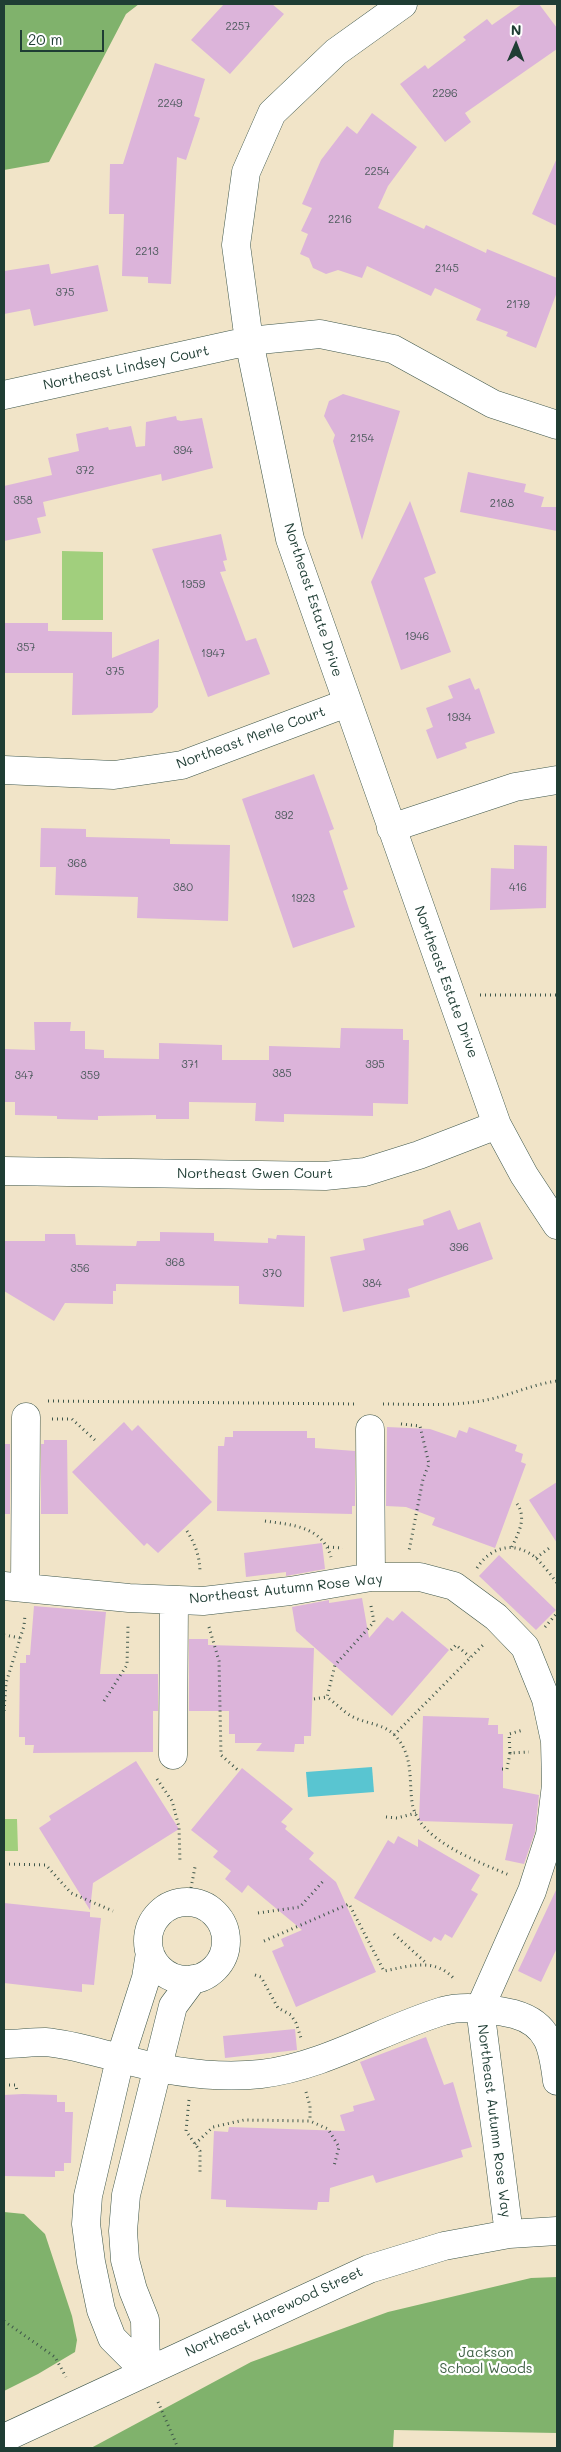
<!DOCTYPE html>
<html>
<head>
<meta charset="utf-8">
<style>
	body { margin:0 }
	#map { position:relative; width:561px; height:2452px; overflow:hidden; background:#f1e4c8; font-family:Mali,sans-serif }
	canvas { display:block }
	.frame { position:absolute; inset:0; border:5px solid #1f3d34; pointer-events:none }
	.north { position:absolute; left:491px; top:20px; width:50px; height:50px; -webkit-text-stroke:4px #fff; paint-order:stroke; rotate:1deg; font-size:14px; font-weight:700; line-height:20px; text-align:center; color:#1f3d34 }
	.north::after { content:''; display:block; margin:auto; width:18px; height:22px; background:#1f3d34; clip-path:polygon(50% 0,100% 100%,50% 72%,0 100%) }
	.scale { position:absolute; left:20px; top:30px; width:84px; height:22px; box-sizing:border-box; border:2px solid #1f3d34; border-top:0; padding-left:6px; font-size:15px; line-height:18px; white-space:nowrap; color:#1f3d34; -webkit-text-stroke:4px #fff; paint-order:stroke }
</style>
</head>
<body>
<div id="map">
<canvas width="561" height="2452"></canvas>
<div class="frame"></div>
<div class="north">N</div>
<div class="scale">20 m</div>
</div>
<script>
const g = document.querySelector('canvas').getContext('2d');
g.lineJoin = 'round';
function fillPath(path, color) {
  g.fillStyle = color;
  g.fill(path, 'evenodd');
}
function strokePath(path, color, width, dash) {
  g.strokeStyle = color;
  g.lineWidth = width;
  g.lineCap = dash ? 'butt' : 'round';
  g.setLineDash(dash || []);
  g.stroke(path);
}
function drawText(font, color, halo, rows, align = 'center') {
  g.font = font + ' Mali,sans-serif';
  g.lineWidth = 4.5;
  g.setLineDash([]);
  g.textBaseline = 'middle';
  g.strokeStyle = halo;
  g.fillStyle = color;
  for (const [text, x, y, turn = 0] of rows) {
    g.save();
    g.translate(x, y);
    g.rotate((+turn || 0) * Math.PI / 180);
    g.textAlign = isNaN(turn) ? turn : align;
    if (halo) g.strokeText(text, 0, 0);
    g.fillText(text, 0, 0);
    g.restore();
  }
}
fillPath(new Path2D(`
	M62 551 103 552V620H62Z
	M4 1819H17L18 1851H4Z`), '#a1cf7d');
fillPath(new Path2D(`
	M4 4H139L126 14 49 162 4 170Z
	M4 2212 24 2214 45 2234 72 2316 77 2340 75 2352 38 2374 4 2391Z
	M557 2277V2433L394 2430 393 2448H91L251 2362 388 2312 531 2278Z`), '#80b26c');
fillPath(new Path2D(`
	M372 1767 374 1792 308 1797 306 1772Z`), '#59c5d1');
fillPath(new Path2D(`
	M224 4H272L284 14 230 74 191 40Z
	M522 4H539L557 28V49L465 113 471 122 445 142 400 84 425 65 428 69 466 40 463 37 487 19 492 25Z
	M155 63 205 79 194 116 200 118 186 160 177 157 171 284 148 283V277L122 276 124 214H109L110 164H123Z
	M372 113 417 147 388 186 378 208 424 229 426 225 486 253 487 249 557 278V292L536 348 506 336 508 332 476 320 481 309 435 288 431 296 367 266 362 278 338 270 326 274 313 268 309 258 300 254 308 234 301 231 312 208 302 204 321 160 347 126 357 134Z
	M557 158V226L532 214Z
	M49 264 51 274 98 265 108 311 34 326 30 309 4 314V271Z
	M343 394 400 411 362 540 333 441 335 435 324 416 329 401Z
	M176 416 177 420 181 421 202 418 213 468 162 481 161 474 43 502 46 516 37 518 41 533 4 541V486L52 475 48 458 79 451 76 434 108 427 109 430 131 426 136 447 145 446 146 422Z
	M468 472 526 484 524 492 544 497 541 507H557V531L460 512Z
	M410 501 436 573 424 578 451 652 401 670 371 582Z
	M221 534 227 560 223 561 226 571 220 572 246 641 256 638 270 674 208 697 152 549Z
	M4 623H48V631L112 632V658L159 639 158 707 152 713 72 715 73 673H4Z
	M470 678 475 690 479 688 495 733 465 743 467 748 437 759 426 730 433 727 426 708 453 698 448 686Z
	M314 774 334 829 329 831 348 889 343 891 355 927 293 948 242 799Z
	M41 828 86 829V837L170 839V844L230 845 228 921 137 918 138 897 55 895 56 867H40Z
	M514 845 547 846 546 908 490 910 491 868 514 869Z
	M34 1022H71L70 1031H85V1049L104 1050V1058L159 1059V1043L222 1045V1060H269V1046L340 1048 341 1028 403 1029V1040H409L408 1104 373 1103V1116L284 1114V1122L255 1121 256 1103 189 1102V1119H156V1115L98 1116V1120L57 1119V1116L15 1115V1102H4V1049L35 1050Z
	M450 1210 458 1230 480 1222 493 1259 408 1289 410 1297 343 1312 330 1257 365 1250 363 1239 424 1225 423 1220Z
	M160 1232 214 1233V1241L268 1243V1238L276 1239 277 1235 305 1236 304 1307 239 1304V1286L116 1284V1291H113V1304L65 1303 54 1321 4 1291V1241H45V1234H75L76 1245 136 1246 137 1241H160Z
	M124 1422 132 1431 138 1425 212 1502 158 1553 147 1543 144 1546 72 1472Z
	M387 1427 430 1429 456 1438 459 1430 467 1433 469 1427 517 1445 515 1451 523 1454 521 1462 526 1464 495 1548 432 1525 435 1518 406 1507 386 1506Z
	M233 1431H307V1438H315V1448L355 1451V1506H352V1514L217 1511 218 1446H224L225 1437H233Z
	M44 1440H67L68 1514H41V1444H44Z
	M4 1444H10V1514H4Z
	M557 1482V1543L529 1500Z
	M322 1543 325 1569 286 1576V1572L246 1577 244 1553Z
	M499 1555 556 1610 536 1630 479 1576Z
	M362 1598 369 1638 387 1617 393 1621 402 1611 449 1650 392 1716 296 1631 292 1607 329 1600V1603Z
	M34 1606 106 1612 100 1674H158V1711H153V1752L33 1753 34 1745H25V1737H19L20 1663H26V1655H30Z
	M189 1639H208V1645L314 1648 311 1736H304V1744H295L294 1752 256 1751 262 1743H235V1734H229V1711H189Z
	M423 1716 489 1718 488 1725H498V1734H503V1788L539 1795 535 1832 524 1864 505 1860 513 1824 419 1821Z
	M136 1761 179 1829 93 1883 90 1910 39 1828 51 1820 49 1816Z
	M242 1768 293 1809 281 1822 287 1826 285 1829 314 1853 309 1859 336 1882 376 1972 296 2007 272 1951 284 1946 281 1939 302 1930 248 1885 242 1893 225 1879 231 1871 213 1857 218 1851 191 1830Z
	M398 1836 418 1847V1839L480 1875 471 1890 478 1894 452 1938 445 1934 441 1941 434 1937 431 1942 354 1898 388 1840 394 1844Z
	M557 1888V1948L541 1982 518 1971Z
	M4 1903 90 1912V1917L101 1918 94 1985 82 1984V1992L4 1983Z
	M295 2029 297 2050 225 2058 223 2036Z
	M426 2037 444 2085 453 2082 464 2120 472 2147 461 2150 463 2157 376 2183 373 2175 330 2188 329 2202H318L317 2210 226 2207V2200L211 2199 214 2131 228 2132 229 2127 345 2131 340 2115 354 2111 353 2106 375 2100 360 2062Z
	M23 2094 57 2095V2102H65V2112H73L71 2163H64V2171H55V2177L4 2176V2095Z`), '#dcb4da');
const minor = new Path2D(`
	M403 4 336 52 272 113 246 172 236 245 249 341 290 539 497 1125 524 1175 557 1225
	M4 395 249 341 320 334 393 349 493 404 557 425
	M4 770 114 775 182 765 347 703
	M391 828 515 787 557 780
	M4 1171 325 1176 365 1172 419 1155 497 1125
	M370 1429 371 1577
	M4 1586 129 1598 203 1601 290 1591 371 1577H420L454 1586 496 1617 525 1647 546 1699 555 1741 556 1785 550 1835 532 1891 480 2008 509 2234
	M25 1588 26 1417
	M173 1755 174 1600
	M148 1941a39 39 0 1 1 78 0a39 39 0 1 1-78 0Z
	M4 2044C17 2044 32 2042 45 2042 70 2044 95 2052 119 2058 164 2071 214 2079 261 2074 326 2066 381 2030 443 2011 465 2005 492 2009 514 2014 550 2024 553 2049 557 2081
	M146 2372 112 2338 101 2310 91 2262 86 2224 88 2196 120 2059 146 1978 150 1953
	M146 2372 145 2320 133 2290 125 2260 123 2231 126 2195 173 2006 193 1979
	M4 2438 369 2269 444 2246 509 2234 557 2231`);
strokePath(minor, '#3e564a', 29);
strokePath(new Path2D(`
	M480 995H557
	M48 1401 357 1404
	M383 1404C419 1404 456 1407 491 1399 513 1394 534 1384 557 1381
	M52 1419H72L96 1441
	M401 1424 420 1426 429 1464 423 1479 409 1551
	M265 1521C292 1525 322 1526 331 1557
	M187 1531C195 1544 200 1556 200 1573
	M328 1547 343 1548
	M512 1547C519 1531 528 1517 515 1501
	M536 1558 552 1546
	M477 1568C491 1546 516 1540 537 1559 544 1566 551 1575 557 1583
	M371 1606 374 1622 335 1665 327 1697C335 1703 343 1711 351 1716 368 1725 386 1723 398 1739 413 1758 409 1779 412 1802 417 1840 477 1861 509 1875
	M209 1627 219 1661 221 1755 240 1772
	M545 1627 557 1613
	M4 1635 21 1638
	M451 1650 456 1645 470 1657
	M314 1699 327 1697
	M104 1701 127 1665 128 1626
	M4 1711 6 1683 24 1626 25 1615
	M394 1735 485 1643
	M510 1753 509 1734 523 1730
	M502 1769H507L510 1753 529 1752
	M157 1779 172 1801 179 1827 180 1863
	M386 1817 397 1818 416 1813
	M4 1864 46 1865 71 1893 113 1911
	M191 1888 195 1867
	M258 1913 300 1907 325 1879
	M394 1934 425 1962
	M264 1941 349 1904 384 1971C410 1966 436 1957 455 1980
	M255 1975 261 1977 278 2008 291 2015 296 2023 301 2038
	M4 2085H16L17 2092
	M306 2092 310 2106V2121
	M189 2100 186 2131 200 2151V2173
	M195 2144 213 2127 244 2120 310 2121 328 2129 339 2147 334 2166
	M4 2321 55 2357 66 2377
	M158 2402 178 2448`), '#3e564a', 3, [1, 4]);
strokePath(minor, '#fff', 28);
drawText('11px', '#4e5b5e', null, [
	["2257",238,27],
	["2296",445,94],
	["2249",170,104],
	["2254",377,172],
	["2216",340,220],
	["2213",147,252],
	["2145",447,269],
	["375",65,293],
	["2179",518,305],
	["2154",362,439],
	["394",183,451],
	["372",85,471],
	["358",23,501],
	["2188",502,504],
	["1959",193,585],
	["1946",417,637],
	["357",26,648],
	["1947",213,654],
	["375",115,672],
	["1934",459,718],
	["392",284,816],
	["368",77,864],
	["380",183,888],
	["416",518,888],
	["1923",303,899],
	["371",190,1065],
	["395",375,1065],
	["385",282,1074],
	["347",24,1076],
	["359",90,1076],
	["396",459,1248],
	["368",175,1263],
	["356",80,1269],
	["370",272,1274],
	["384",372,1284]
]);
drawText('14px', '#1f3d34', '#fff', [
	["Northeast Lindsey Court",126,368,-12],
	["Northeast Estate Drive",313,600,72],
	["Northeast Merle Court",251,738,-20],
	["Northeast Estate Drive",446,982,70],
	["Northeast Gwen Court",255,1174],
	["Northeast Autumn Rose Way",286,1589,-6],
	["Northeast Autumn Rose Way",494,2121,83],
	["Northeast Harewood Street",274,2312,-25]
]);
drawText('14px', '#406246', '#fff', [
	["Jackson",486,2353],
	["School Woods",486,2369]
]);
</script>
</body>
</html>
